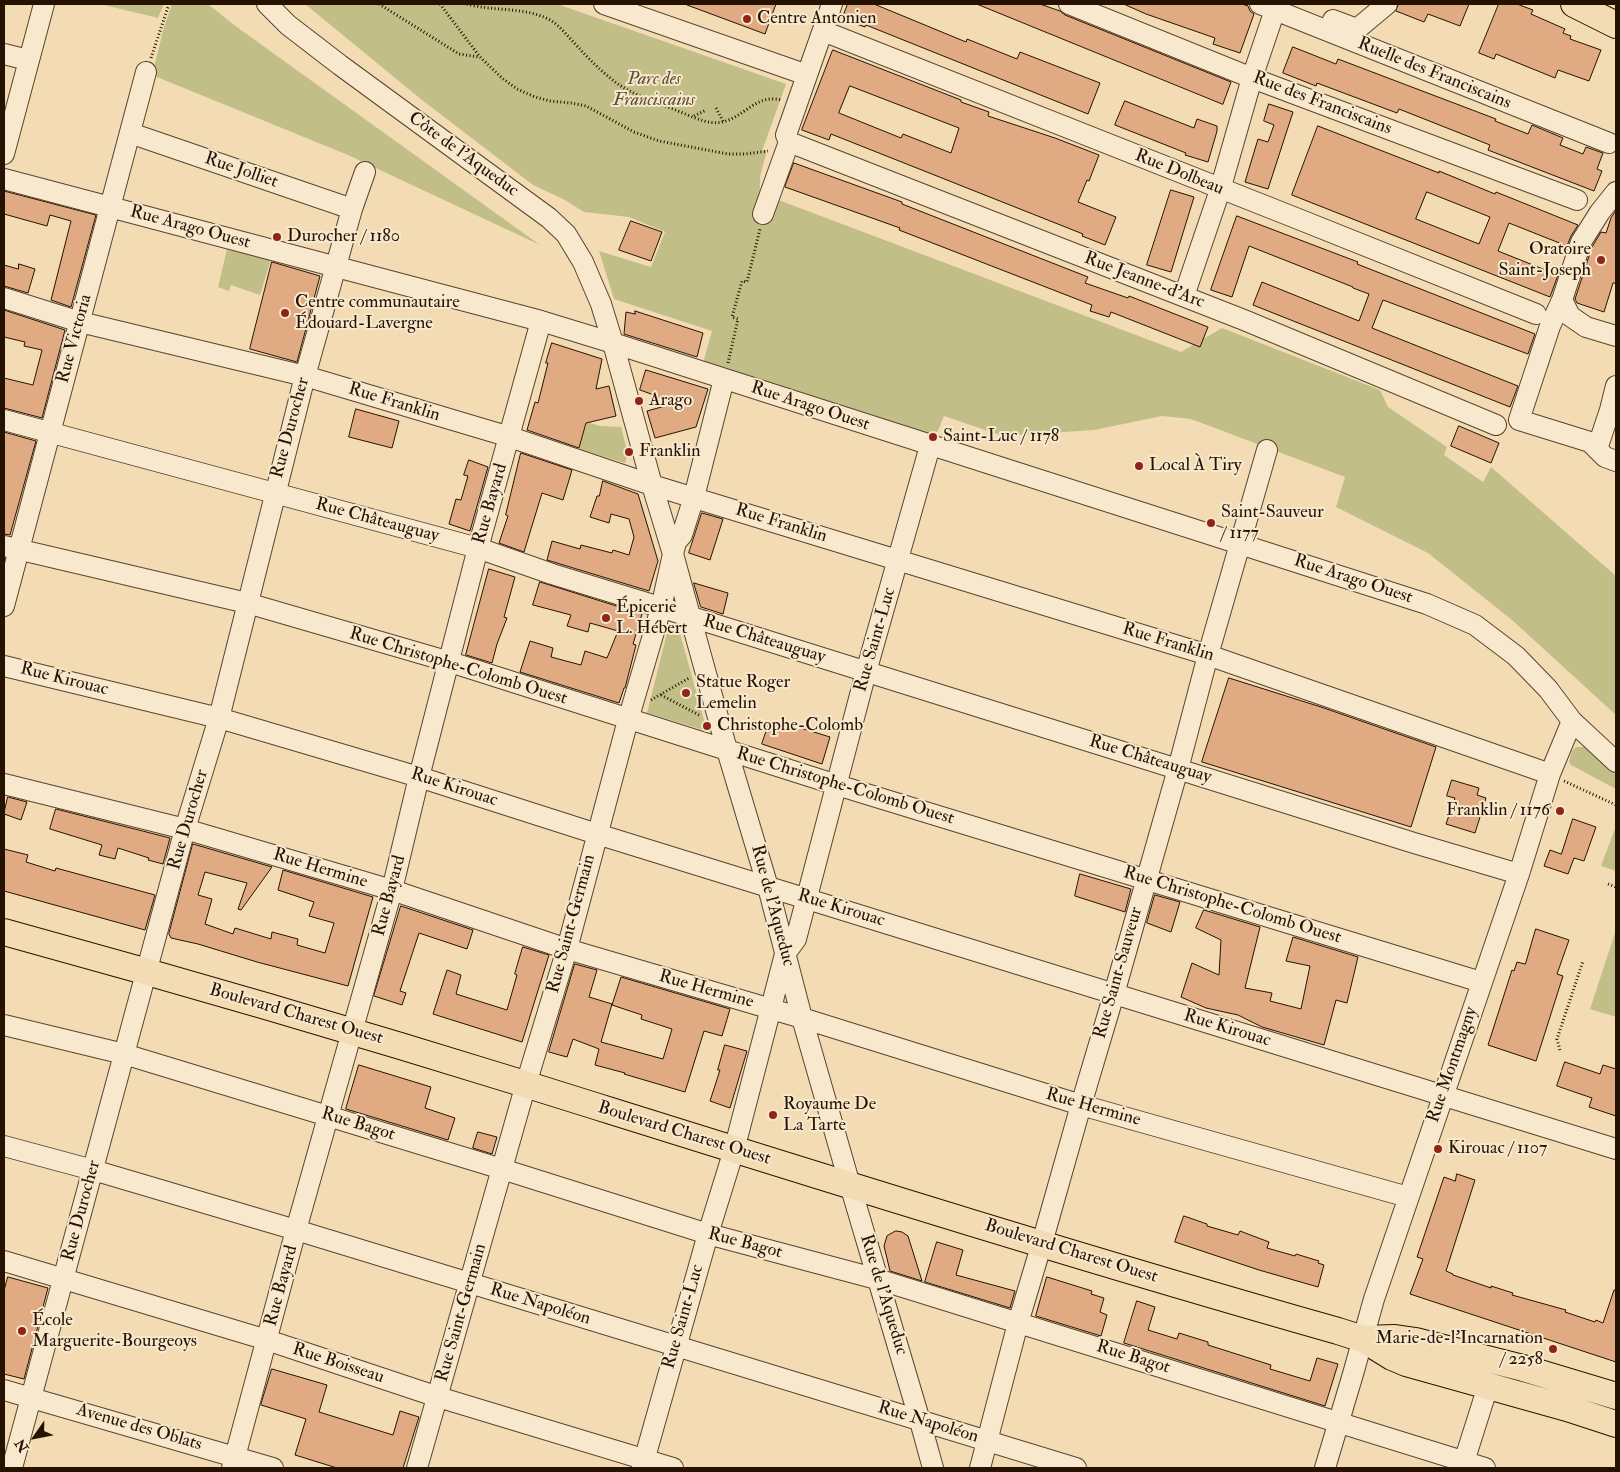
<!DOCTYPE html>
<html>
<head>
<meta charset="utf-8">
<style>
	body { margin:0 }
	#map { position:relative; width:1620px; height:1472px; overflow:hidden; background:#f3dcb4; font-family:"IM FELL Double Pica",serif }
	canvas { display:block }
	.frame { position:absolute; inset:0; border:5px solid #261201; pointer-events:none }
	.north { position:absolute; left:10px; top:1412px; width:50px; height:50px; -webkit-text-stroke:4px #f7e8ce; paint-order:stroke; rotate:237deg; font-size:14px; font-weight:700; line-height:20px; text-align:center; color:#261201 }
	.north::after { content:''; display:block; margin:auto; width:18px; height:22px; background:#261201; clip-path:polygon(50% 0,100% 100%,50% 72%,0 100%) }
</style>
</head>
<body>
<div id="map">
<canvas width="1620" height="1472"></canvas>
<div class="frame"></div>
<div class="north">N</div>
</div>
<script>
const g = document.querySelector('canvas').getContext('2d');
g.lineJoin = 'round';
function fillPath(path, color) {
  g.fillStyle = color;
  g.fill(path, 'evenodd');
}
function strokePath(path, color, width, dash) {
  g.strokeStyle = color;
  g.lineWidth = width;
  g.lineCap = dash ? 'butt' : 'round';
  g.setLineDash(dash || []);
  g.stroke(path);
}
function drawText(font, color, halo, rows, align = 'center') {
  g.font = font + ' "IM FELL Double Pica",serif';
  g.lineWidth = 4;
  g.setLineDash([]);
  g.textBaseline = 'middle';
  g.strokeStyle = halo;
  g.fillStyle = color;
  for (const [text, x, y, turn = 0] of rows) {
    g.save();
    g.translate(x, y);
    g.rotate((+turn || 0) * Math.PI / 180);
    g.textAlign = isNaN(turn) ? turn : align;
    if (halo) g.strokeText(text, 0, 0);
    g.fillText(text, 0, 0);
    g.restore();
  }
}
fillPath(new Path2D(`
	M100 4H164L158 18Z
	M172 4H208L234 25 540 245 348 155 152 75 164 27Z
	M305 4H557L786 84 762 151 767 150 760 177V193L1181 352 1222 328 1380 390 1388 407 1447 447 1444 455 1483 482 1491 467 1616 576V715L1512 620 1428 553 1336 507 1345 477 1191 419 1162 416 1094 430 1003 436 944 416 934 440 702 367 712 331 614 299 599 251 651 267 665 232 629 217 584 212 565 200 533 185 422 100Z
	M227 249 271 259 260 295 231 285 229 291 218 287Z
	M587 422 600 426 621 427 628 454 625 463 579 449Z
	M678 626 707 731 647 713 668 629Z
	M1576 747H1584L1589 750 1616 772V789L1571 765 1569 762 1572 751Z
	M1616 826V871L1601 866Z
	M1616 930V1017L1590 1009Z`), '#c2be88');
const building = new Path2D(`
	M687 4H776L765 34 687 5Z
	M848 4H874L966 42 967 39 1017 59 1020 52 1100 83 1088 114 866 25 865 27 842 19Z
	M977 4H1040L1060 11 1065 15 1231 82 1223 104Z
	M1124 4H1242L1248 6 1250 11 1254 14 1240 53 1213 44 1215 38 1146 14Z
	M1399 4H1469L1460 26 1428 14 1424 22 1396 11Z
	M1499 4H1517L1533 10 1531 14 1565 29 1563 33 1571 36 1570 39 1601 50 1589 81 1558 70 1555 78 1496 54 1494 59 1479 53Z
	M1293 47 1336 64 1338 59 1496 119 1495 121 1528 134 1532 125 1563 138 1560 145 1583 154 1586 147 1603 153 1597 169 1602 171 1594 191 1488 150 1490 145 1399 109 1397 113 1317 83 1316 86 1283 73Z
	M833 50 961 100V102L989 112 988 116 1055 138 1099 155 1089 181 1087 180 1078 202 1116 217 1105 245 1082 236 1083 234 831 134 829 140 802 130ZM850 86 959 128 951 153 903 134 901 138 839 113Z
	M1125 101 1194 128 1197 119 1217 126V131L1208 162 1185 155 1186 153 1115 125Z
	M1269 104 1293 112 1268 189 1245 182 1258 139 1268 142 1274 125 1264 121Z
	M1318 126 1439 173V171L1495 194 1496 192 1578 225 1571 236 1567 246 1509 223 1498 251 1558 275 1550 297 1292 195ZM1427 192 1490 217 1479 244 1416 219Z
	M794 163 902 202V204L1088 277 1085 283 1128 298 1129 296 1208 327 1200 347 1111 312 1109 317 1090 311 1092 305 899 230 900 228 785 187Z
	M1171 190 1194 197 1171 272 1147 265Z
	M4 191 96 215 71 307 51 300 71 221 50 215 47 226 4 214Z
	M1616 211V283H1613L1604 312 1577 303 1575 299 1592 247 1601 232 1606 233 1611 218Z
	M1237 216 1358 262 1357 264 1535 334 1528 354 1383 300 1372 328 1518 386 1510 407 1253 305 1262 282 1359 321 1369 294 1353 288V287L1249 246 1232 297 1211 290Z
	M631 221 662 232 651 261 619 250Z
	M272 262 320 276 297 362 250 349Z
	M19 264 35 269 28 293 4 286V265L18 269Z
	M4 310 65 330 42 418 4 408V378L33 385 42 350 24 346 25 342 4 337Z
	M635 311 703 333 697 357 624 334 626 312 635 314Z
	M552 343 602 359 596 389 609 386 616 416 586 423 579 448 527 430 535 402 538 403 548 363H546Z
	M646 370 708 389 696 427 655 438 647 411 676 403 640 390Z
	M356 409 399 421 392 448 349 437Z
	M1459 426 1499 443 1491 463 1451 446Z
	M4 432 36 441 10 535 4 534Z
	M521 453 572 470 563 500 542 493 524 552 499 543 508 516 506 515Z
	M469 460 488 467 470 531 449 524 456 499 461 500 468 476 464 475Z
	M603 481 638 494 658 561 649 591 547 560 552 541 580 549 581 545 612 553 613 550 629 555 634 537 629 519 611 514 609 523 590 517 597 496H599Z
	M702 513 723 519 710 560 689 553Z
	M489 569 515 577 504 617 507 618 497 644 492 663 466 655Z
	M540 582 642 614 633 644 636 645 625 688H624L619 703 520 672 530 641 553 648 551 657 581 665 585 651 607 658 618 631 590 623 588 632 567 626 571 615 533 605Z
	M694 583 728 593 723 614 701 607Z
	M1229 678 1321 707 1436 747 1411 827 1202 762Z
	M769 724 790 730 791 725 830 737 822 764 762 744Z
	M1452 780 1479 788 1477 795 1486 798 1475 833 1446 824 1455 798 1447 796Z
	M8 797 27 802 21 820 4 814Z
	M56 809 170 838 163 864 148 860 149 858 118 848 115 859 99 855 102 845 50 829Z
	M1573 819 1596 827 1584 861 1574 858 1568 874 1544 866 1550 850 1561 854Z
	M193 844 272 867 241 910 238 909 247 883 205 872 198 895 212 899 205 924 233 934 235 928 271 939 272 932 298 939 297 945 325 953 334 923 309 916 314 902 278 890 283 870 373 897 348 986 257 962 198 944 171 938 169 934Z
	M4 849 28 855 26 862 55 871 56 868 155 895 145 930 4 891Z
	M1080 874 1131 889 1125 912 1075 896Z
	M1155 895 1180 902 1171 932 1147 923Z
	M401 906 473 930 467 949 419 933 400 991 406 993 402 1005 374 996Z
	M1204 910 1260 927 1245 988 1272 993 1270 1001 1301 1009 1310 966 1286 961 1293 937 1358 957 1347 1003 1336 1000 1324 1045 1262 1027 1238 1015 1206 1008 1181 997 1192 963 1219 975 1221 940 1196 928Z
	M1536 929 1569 940 1557 974 1563 976 1536 1061 1488 1045 1512 970 1514 971 1517 962 1525 964Z
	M523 947 549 955 522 1042 433 1014 447 970 461 975 456 994 507 1010 517 975 515 974Z
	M575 964 597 970 589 997 612 1004 601 1042 663 1059 672 1029 641 1019 642 1015 612 1005 621 977 730 1009 722 1036 704 1031 685 1092 624 1074 625 1073 595 1065 599 1049 573 1039 567 1057 549 1052Z
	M725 1045 747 1051 730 1108 710 1101 720 1070H718Z
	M1565 1062 1600 1074 1603 1065 1616 1069V1116L1589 1107 1592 1098 1557 1086Z
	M359 1065 431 1087 425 1108 455 1118 448 1140 346 1109Z
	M478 1132 497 1137 492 1154 473 1148Z
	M1457 1174 1475 1180 1446 1271 1453 1274V1275L1491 1288V1286L1513 1293 1512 1295 1566 1310 1565 1312 1595 1322 1596 1320 1603 1323 1614 1290H1616V1362L1410 1294 1423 1259 1417 1257 1444 1177 1455 1181Z
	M1184 1216 1207 1224V1226L1238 1235 1240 1231 1269 1242 1267 1248 1295 1256 1296 1254 1319 1261 1318 1263 1324 1265 1318 1287 1259 1270 1175 1242Z
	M896 1231 902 1232 908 1236 922 1281 890 1271 884 1246 887 1236Z
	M937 1242 963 1250 956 1275 1015 1291 1010 1308 925 1282Z
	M8 1277 48 1288 24 1379 4 1374V1291Z
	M1047 1277 1092 1291 1091 1294 1104 1298 1100 1312 1107 1315 1101 1336 1036 1316Z
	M1137 1301 1155 1307 1148 1330 1177 1339 1179 1333 1208 1342V1345L1271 1365 1270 1369 1310 1381 1317 1358 1338 1364 1325 1406 1124 1343Z
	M272 1369 327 1385 319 1412 393 1435 400 1411 419 1417 403 1468H337L295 1455 306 1419 261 1405Z`);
fillPath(building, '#e0aa83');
strokePath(building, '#261201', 1);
const minor = new Path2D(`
	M267 4 288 25 340 65 549 218 566 234 583 262 601 304 613 343 652 485 673 554 727 750 768 887 802 1018 850 1185 920 1421 933 1468
	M604 4 807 75
	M1069 4 1252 78 1577 200
	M1260 4 1609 143
	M1333 20 1357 29 1387 4
	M823 31C1060 126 1299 218 1536 314
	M4 54 28 60
	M130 133 352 209
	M789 142 1244 320 1496 425
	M789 142 786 135 832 4
	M4 154 44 4
	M4 179 541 321 613 343 1427 604 1475 625 1516 656 1548 689 1572 721 1616 762
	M1616 192 1600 212 1581 242 1562 300 1570 316 1586 327 1616 336
	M763 214 789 142
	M1184 296 1220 190 1252 78 1277 4
	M4 298 80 322 305 376 510 437 652 485 1208 655 1550 774
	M1562 300 1550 326 1519 420 1590 442 1605 457 1616 461
	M4 420 478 548 552 574 650 604 1414 843 1519 874
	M1597 449 1610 410 1616 386
	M4 546 247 603 450 662 837 785 1481 982
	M4 606 146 72
	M4 666 219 718 419 777 597 834 1616 1149
	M4 784 185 829 392 890 567 949 802 1018 1081 1105 1408 1197
	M4 1025 124 1054 502 1169 708 1234 877 1279 1485 1468
	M4 1146 93 1170 296 1230 1076 1468
	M4 1261 267 1340 438 1397 673 1468
	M4 1390 273 1468
	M12 1468 185 829 219 718 305 376 352 209 365 172
	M232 1468 296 1230 392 890 419 777 478 548 541 321
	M417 1468 526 1084 567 949 628 720 661 608 673 554 676 542 682 535 694 497 724 379
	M642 1468 708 1234 734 1150 785 954 796 939 866 672 930 446
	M980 1468 1018 1323 1042 1243 1081 1105 1114 994 1178 769 1208 655 1267 450
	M1325 1468 1353 1374 1374 1299 1519 874 1550 774 1572 721
	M1462 1468 1488 1386`);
const major = new Path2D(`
	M1574 4 1616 25
	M4 932C179 980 354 1031 528 1085 797 1169 1066 1254 1338 1331L1363 1339 1392 1357 1406 1363 1567 1408 1616 1424
	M1363 1339 1395 1338 1416 1341 1523 1368 1616 1396`);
strokePath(minor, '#59442e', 22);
strokePath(major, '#261201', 28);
strokePath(new Path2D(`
	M379 4 459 54 479 57
	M440 4 480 57 502 78 517 89 535 97 550 101 571 103 586 106 634 132 659 141 728 154H745L768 151
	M467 4C494 12 526 6 552 21 562 28 570 39 579 48 588 58 598 68 609 77 627 93 650 100 673 109 683 113 694 118 704 121 739 131 750 92 781 100
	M151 58 169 4
	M716 108 724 123
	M694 116 706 110
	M728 363 738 319 732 317 742 281 747 282 760 229
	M661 695 699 715
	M651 700 689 678
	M1564 781 1616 805
	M1608 884 1616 887
	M1560 1050 1557 1039 1583 961`), '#261201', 3, [1, 2.5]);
strokePath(minor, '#f7e8ce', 20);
strokePath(major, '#f3dcb4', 26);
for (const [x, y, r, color] of [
	[747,19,5,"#8f2418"],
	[277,237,5,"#8f2418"],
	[1601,260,5,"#8f2418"],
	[285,313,5,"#8f2418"],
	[639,401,5,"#8f2418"],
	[933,437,5,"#8f2418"],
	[629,452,5,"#8f2418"],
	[1139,466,5,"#8f2418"],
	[1211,523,5,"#8f2418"],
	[606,618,5,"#8f2418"],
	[686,693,5,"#8f2418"],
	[707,726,5,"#8f2418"],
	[1560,811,5,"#8f2418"],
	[773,1115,5,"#8f2418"],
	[1438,1149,5,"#8f2418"],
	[22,1331,5,"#8f2418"],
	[1553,1349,5,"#8f2418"]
]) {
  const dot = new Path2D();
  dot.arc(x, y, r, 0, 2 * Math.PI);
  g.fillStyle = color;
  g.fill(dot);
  strokePath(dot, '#f7e8ce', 2);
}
drawText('18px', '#261201', '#f7e8ce', [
	["Centre Antonien",757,19],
	["Durocher / 1180",287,237],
	["Oratoire",1591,250,"right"],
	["Saint-Joseph",1591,271,"right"],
	["Centre communautaire",295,303],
	["Édouard-Lavergne",295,324],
	["Arago",649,401],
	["Saint-Luc / 1178",943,437],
	["Franklin",639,452],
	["Local À Tiry",1149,466],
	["Saint-Sauveur",1221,513],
	["/ 1177",1221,534],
	["Épicerie",616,608],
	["L. Hébert",616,629],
	["Statue Roger",696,683],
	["Lemelin",696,704],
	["Christophe-Colomb",717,726],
	["Franklin / 1176",1550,811,"right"],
	["Royaume De",783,1105],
	["La Tarte",783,1126],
	["Kirouac / 1107",1448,1149],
	["École",32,1321],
	["Marguerite-Bourgeoys",32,1342],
	["Marie-de-l'Incarnation",1543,1339,"right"],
	["/ 2258",1543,1360,"right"]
], 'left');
drawText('18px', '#261201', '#f7e8ce', [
	["Ruelle des Franciscains",1434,74,22],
	["Rue des Franciscains",1322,104,21],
	["Côte de l'Aqueduc",463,155,36],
	["Rue Jolliet",241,171,19],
	["Rue Dolbeau",1179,173,22],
	["Rue Arago Ouest",190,228,15],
	["Rue Jeanne-d'Arc",1144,281,21],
	["Rue Victoria",75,339,-75],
	["Rue Franklin",394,403,17],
	["Rue Arago Ouest",810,407,18],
	["Rue Durocher",291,428,-75],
	["Rue Bayard",491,504,-74],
	["Rue Châteauguay",377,521,15],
	["Rue Franklin",781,524,17],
	["Rue Arago Ouest",1353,580,18],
	["Rue Châteauguay",764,640,17],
	["Rue Saint-Luc",876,640,-74],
	["Rue Franklin",1168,643,17],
	["Rue Christophe-Colomb Ouest",458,667,17],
	["Rue Kirouac",64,680,14],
	["Rue Châteauguay",1150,760,17],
	["Rue Christophe-Colomb Ouest",845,787,17],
	["Rue Kirouac",454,788,18],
	["Rue Durocher",189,820,-74],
	["Rue Hermine",320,869,17],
	["Rue Bayard",390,896,-75],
	["Rue de l'Aqueduc",772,906,75],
	["Rue Christophe-Colomb Ouest",1232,906,17],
	["Rue Kirouac",841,909,17],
	["Rue Saint-Germain",572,924,-75],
	["Rue Saint-Sauveur",1119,973,-74],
	["Rue Hermine",706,990,16],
	["Boulevard Charest Ouest",296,1015,16],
	["Rue Kirouac",1227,1029,17],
	["Rue Montmagny",1453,1065,-71],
	["Rue Hermine",1093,1108,16],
	["Rue Bagot",358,1125,17],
	["Boulevard Charest Ouest",684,1134,17],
	["Rue Durocher",82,1211,-75],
	["Rue Bagot",745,1244,15],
	["Boulevard Charest Ouest",1071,1252,17],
	["Rue Bayard",282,1286,-75],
	["Rue de l'Aqueduc",883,1295,73],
	["Rue Napoléon",540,1305,17],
	["Rue Saint-Germain",462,1313,-74],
	["Rue Saint-Luc",684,1317,-74],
	["Rue Bagot",1133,1358,17],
	["Rue Boisseau",338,1364,18],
	["Rue Napoléon",928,1423,17],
	["Avenue des Oblats",139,1428,16]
]);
drawText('italic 18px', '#5d4e30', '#f7e8ce', [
	["Parc des",654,80],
	["Franciscains",654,101]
]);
</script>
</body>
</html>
